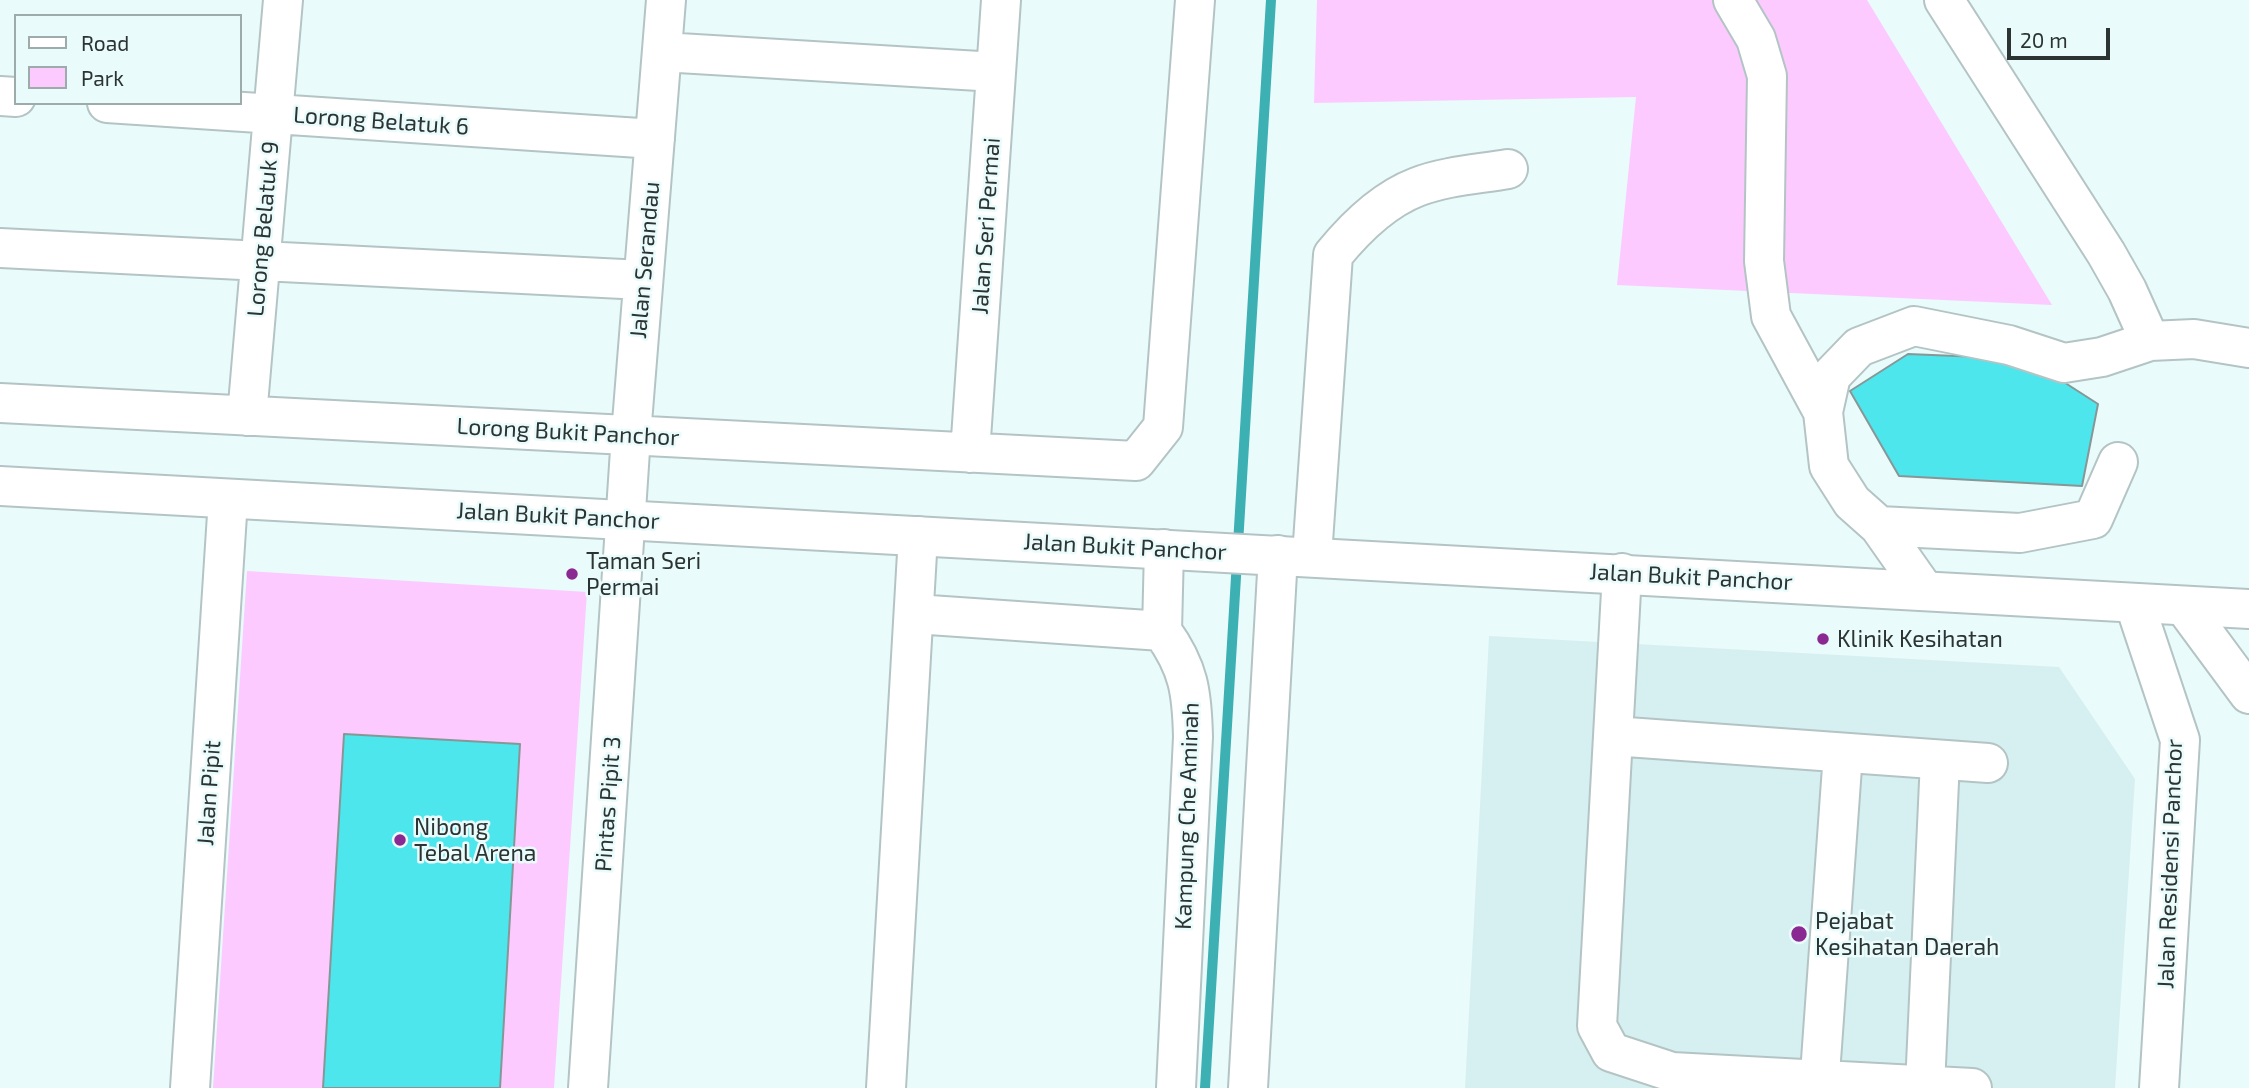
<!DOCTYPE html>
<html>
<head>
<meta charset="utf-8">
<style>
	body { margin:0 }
	#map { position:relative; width:2249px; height:1088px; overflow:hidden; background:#eafbfb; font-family:"Exo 2",sans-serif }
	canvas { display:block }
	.legend { position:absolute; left:14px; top:14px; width:228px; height:91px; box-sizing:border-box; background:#eafbfb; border:2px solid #9eabab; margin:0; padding:9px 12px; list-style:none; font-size:21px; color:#2c3333 }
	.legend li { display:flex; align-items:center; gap:14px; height:35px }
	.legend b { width:35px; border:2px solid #9eabab }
	.scale { position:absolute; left:2007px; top:28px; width:103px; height:32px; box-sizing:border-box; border:4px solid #2c3333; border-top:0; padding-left:9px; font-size:21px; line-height:24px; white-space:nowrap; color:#2c3333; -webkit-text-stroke:5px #eafbfb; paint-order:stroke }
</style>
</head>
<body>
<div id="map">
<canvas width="2249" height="1088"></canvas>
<ul class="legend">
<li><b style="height:9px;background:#fff"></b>Road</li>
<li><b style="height:19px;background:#fccaff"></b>Park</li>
</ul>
<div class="scale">20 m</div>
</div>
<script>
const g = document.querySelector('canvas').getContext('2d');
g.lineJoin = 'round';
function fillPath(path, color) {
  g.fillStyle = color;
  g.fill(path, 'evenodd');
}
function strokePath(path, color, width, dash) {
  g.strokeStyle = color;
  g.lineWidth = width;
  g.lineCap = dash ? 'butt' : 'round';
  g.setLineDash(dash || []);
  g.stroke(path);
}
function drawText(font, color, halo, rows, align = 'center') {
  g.font = font + ' "Exo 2",sans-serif';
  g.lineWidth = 5;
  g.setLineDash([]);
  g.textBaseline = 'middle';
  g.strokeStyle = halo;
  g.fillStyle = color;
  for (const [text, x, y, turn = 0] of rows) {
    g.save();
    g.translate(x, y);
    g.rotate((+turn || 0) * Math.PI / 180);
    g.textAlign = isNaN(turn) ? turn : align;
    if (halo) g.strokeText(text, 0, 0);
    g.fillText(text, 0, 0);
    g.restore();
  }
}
fillPath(new Path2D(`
	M1489 636 2059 667 2135 779 2115 1088H1465Z`), '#d6f0f1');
fillPath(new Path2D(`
	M1317 0H1867L2052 305 1617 285 1636 97 1314 103Z
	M247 571 587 592 554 1088H213Z`), '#fccaff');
strokePath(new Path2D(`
	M1205 1088 1271 0`), '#3db0b4', 10);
const building = new Path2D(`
	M1908 354 2028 359 2098 404 2082 486 1899 476 1850 391Z
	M344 734 520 744 500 1088H323Z`);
fillPath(building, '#4ce6ec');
strokePath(building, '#879797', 2);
const minor = new Path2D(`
	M1733 0 1756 39 1767 76 1764 261 1771 316 1823 412
	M1944 0 2106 253 2127 290 2150 341
	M662 52 996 72
	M0 96 16 97
	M107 103 655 139
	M0 248 643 280
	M0 403 1136 461 1163 427 1195 0
	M247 416 283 0
	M970 453 1001 0
	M1879 526 2020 533 2093 519 2118 462
	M1312 556 1333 255C1355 228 1383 200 1417 187 1445 176 1479 174 1508 169
	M1622 573 1597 1026 1611 1052 1672 1072 1972 1088
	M1924 590 1879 526 1852 502 1829 466 1823 412 1831 376 1859 347 1914 326 2009 345 2064 363 2102 357 2150 341 2194 339 2249 348
	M2135 605 2180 740 2159 1088
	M2184 606 2249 694
	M915 614 1162 631C1189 668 1192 693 1193 737L1176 1088
	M1162 631 1164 549
	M1613 736 1988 763
	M1925 1086 1940 760
	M190 1088 228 499
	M588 1088 631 435 666 0
	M886 1088 918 536
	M1248 1088 1278 555
	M1819 1088 1843 753`);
const major = new Path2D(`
	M0 486 2249 609`);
strokePath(minor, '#b4c4c4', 42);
strokePath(major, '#b4c4c4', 42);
strokePath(minor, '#fff', 38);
strokePath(major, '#fff', 38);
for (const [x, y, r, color] of [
	[572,574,7,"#8a2992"],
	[1823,639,7,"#8a2992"],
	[400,840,7,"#8a2992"],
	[1799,934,9,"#8a2992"]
]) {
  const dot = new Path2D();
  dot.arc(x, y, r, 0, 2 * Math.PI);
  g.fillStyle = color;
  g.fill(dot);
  strokePath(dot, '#eafbfb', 2.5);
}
drawText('23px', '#2c3333', '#eafbfb', [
	["Lorong Belatuk 6",381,121,4],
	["Jalan Seri Permai",986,226,-86],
	["Lorong Belatuk 9",263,229,-85],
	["Jalan Serandau",645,260,-85],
	["Lorong Bukit Panchor",568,432,3],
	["Jalan Bukit Panchor",558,516,3],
	["Jalan Bukit Panchor",1125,547,3],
	["Jalan Bukit Panchor",1691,577,3],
	["Jalan Pipit",209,793,-86],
	["Pintas Pipit 3",608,804,-86],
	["Kampung Che Aminah",1187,816,-88],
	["Jalan Residensi Panchor",2170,864,-88]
]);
drawText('23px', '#2c3333', '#eafbfb', [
	["Taman Seri",586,561],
	["Permai",586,587],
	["Klinik Kesihatan",1837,639],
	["Nibong",414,827],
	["Tebal Arena",414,853],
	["Pejabat",1815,921],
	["Kesihatan Daerah",1815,947]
], 'left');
</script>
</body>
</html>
